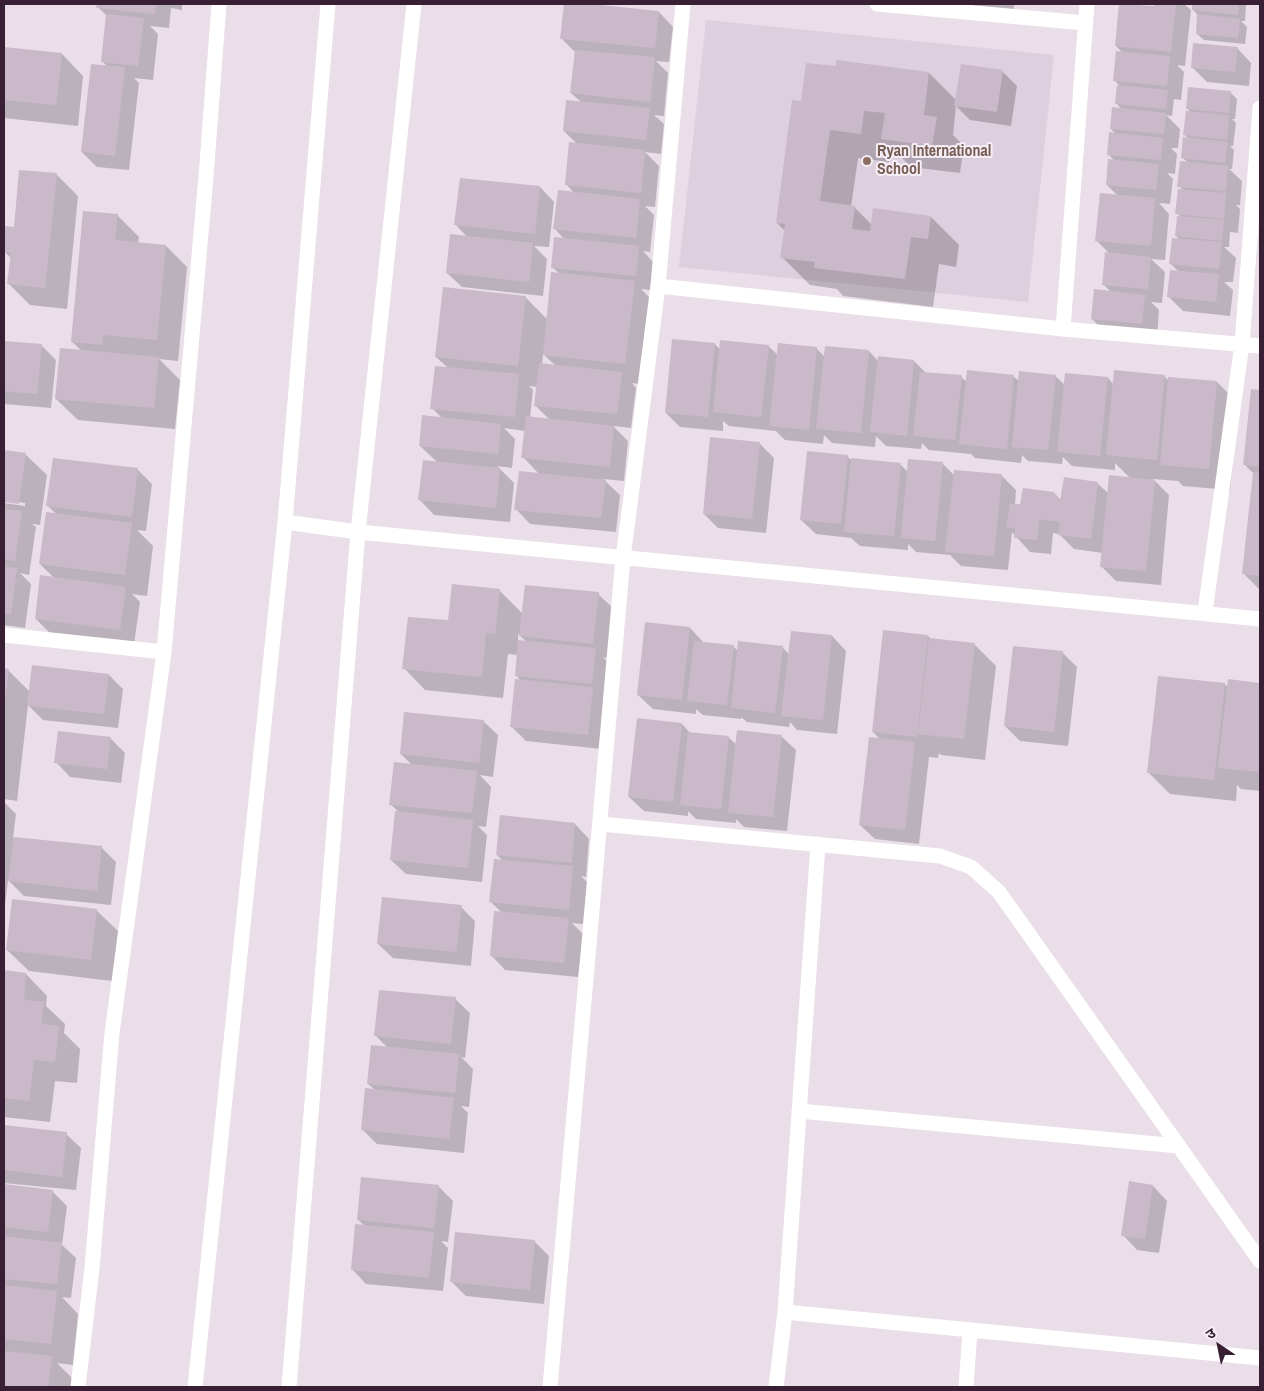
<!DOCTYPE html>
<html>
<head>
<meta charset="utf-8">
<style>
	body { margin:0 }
	#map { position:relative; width:1264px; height:1391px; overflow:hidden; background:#eadee9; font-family:"Archivo Narrow","Noto Sans Devanagari",sans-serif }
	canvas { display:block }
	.frame { position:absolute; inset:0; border:5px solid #391f33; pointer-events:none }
	.north { position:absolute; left:1194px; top:1321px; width:50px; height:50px; -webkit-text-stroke:4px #f6eef7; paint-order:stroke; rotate:326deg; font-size:14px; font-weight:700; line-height:20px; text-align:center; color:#391f33 }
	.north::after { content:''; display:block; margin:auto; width:18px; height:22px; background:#391f33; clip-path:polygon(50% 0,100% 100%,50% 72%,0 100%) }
</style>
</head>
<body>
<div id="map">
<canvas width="1264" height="1391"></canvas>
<div class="frame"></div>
<div class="north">उ</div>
</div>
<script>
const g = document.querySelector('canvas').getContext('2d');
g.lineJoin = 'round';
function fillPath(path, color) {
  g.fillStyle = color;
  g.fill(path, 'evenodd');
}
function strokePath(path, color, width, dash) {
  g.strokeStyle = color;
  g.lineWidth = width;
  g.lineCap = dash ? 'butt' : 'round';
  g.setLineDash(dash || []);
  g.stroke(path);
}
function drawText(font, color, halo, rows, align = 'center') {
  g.font = font + ' "Archivo Narrow",sans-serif';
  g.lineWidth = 4;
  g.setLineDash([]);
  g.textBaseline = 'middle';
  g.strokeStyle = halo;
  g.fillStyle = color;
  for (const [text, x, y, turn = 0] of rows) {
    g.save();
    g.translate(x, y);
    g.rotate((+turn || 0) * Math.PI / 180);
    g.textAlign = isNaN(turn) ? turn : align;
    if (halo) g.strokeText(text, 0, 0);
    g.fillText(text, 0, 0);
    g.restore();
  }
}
fillPath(new Path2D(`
	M706 20 1054 55 1028 302 679 267Z`), '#ddcfdd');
fillPath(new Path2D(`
	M98 4H182V10L171 8 169 28 150 26 158 34 153 80 134 78 139 83 129 170 97 167 82 152 108 67 102 61 107 16 98 7Z
	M565 4 659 12 673 27 669 62 656 61 668 73 664 116 654 115 664 124 661 154 645 152 659 166 655 207 645 206 654 215 650 252 643 251 653 262 650 290 641 289 656 304 647 385 632 383 636 388 631 428 613 426 628 441 624 481 603 479 620 495 616 532 530 524 516 509 539 474 523 457 525 431 504 428 515 439 512 468 497 466 514 483 510 522 434 515 420 500 437 462 420 446 443 419 432 408 448 368 436 357 525 297 548 320 560 274 552 267 565 240 555 229 575 194 566 184 578 145 564 131 581 102 571 93 576 53 562 39ZM543 354 556 366 542 365ZM529 386 537 387 535 405 550 420 530 418 533 390Z
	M971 4H1014L1013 12 975 7Z
	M1120 4 1155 7 1156 4H1184L1191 10 1185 66 1177 65 1184 72 1181 100 1174 99 1172 116 1166 115 1180 129 1178 148H1171L1177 154 1175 174 1167 173 1173 179 1170 204 1159 203 1169 214 1165 260 1151 259 1165 272 1162 303 1151 302 1159 310 1157 338 1107 334 1092 319 1111 292 1103 284 1110 254 1096 240 1118 196 1107 185 1114 160 1108 154 1116 134 1111 129 1122 110 1117 104 1121 87 1114 80 1123 53 1116 46Z
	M1194 4H1257H1246L1245 21H1241L1247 27 1245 44 1204 40 1197 34 1198 15 1193 10Z
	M4 48 62 54 83 76 78 126 4 118Z
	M1237 48 1251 63 1249 86 1207 82 1192 67Z
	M1002 71 1017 86 1011 126 970 120 956 106 953 135 964 146 960 173 911 167 891 147 889 162 858 158 851 207H854L872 225 874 210 931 217 959 245 956 267 939 264 933 307 843 296 837 289 810 285 782 257 785 231 777 223 802 102 929 73 957 101Z
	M1230 92 1237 99 1235 119H1232L1236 123 1233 146H1230L1234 150 1232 169H1229L1242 181 1240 205H1236L1240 209 1238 233 1230 232 1229 247H1224L1236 258 1233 282H1224L1233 290 1230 316 1183 311 1169 297 1179 272 1170 263 1180 240 1176 236 1181 217 1177 213 1183 190 1179 186 1188 163 1183 158 1189 139 1184 134 1191 113 1187 108Z
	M56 174 78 196 67 309 30 305 9 284 11 258 4 251 15 228Z
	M540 187 554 202 549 247 534 246 547 259 543 296 462 287 447 273 468 238 456 225Z
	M117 215 139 237 138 243 166 246 187 267 178 361 159 359 180 380 175 429 78 420 56 399 82 351 72 342Z
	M4 342 41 345 56 360 51 408 4 404Z
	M715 344 720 350 768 346 778 355 816 348 825 357 869 351 878 361H914L926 373 961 377 967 382 1013 376 1020 382 1055 376 1065 385 1108 378 1114 385 1164 376 1169 381V378L1217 382 1239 404 1230 490 1183 486 1178 481 1153 479 1169 495 1161 585 1116 581 1101 566 1103 553 1074 549 1059 534 1053 533 1051 554 1030 552 1012 532 1008 570 961 566 950 555 916 552 908 544V550L860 546 851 538 816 534 801 520 847 456 852 461 900 464 908 472 942 463 954 475 1002 476 1016 490 1015 505 1021 506 1054 493 1062 501 1097 483 1109 494 1131 479 1115 463V470L1072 466 1063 457 1062 464 1028 461 1022 455 1021 463 975 458 971 454 929 450 922 443 921 449 886 446 876 436 875 447 832 443 824 435 823 444 785 440 776 431 729 426 723 421V431L680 427 666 413Z
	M1252 390 1260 391V590L1244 574 1254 474 1245 465Z
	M759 443 774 458 766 533 718 528 704 514Z
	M4 451 25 454 47 475 40 525 32 524 36 527 29 575 20 573 31 584 25 628 4 625V503L25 506V503L4 500Z
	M138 470 152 484 146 531 137 530 153 546 147 596 132 594 140 602 134 644 50 633 36 619 55 579 40 564 56 514 48 506Z
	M499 590 523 614 598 594 613 608 607 658 603 657 610 664 606 697H602L607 702 602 749 526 741 511 726 521 681 516 675 518 655 508 654 503 698 425 690 404 668 449 622ZM518 634 528 643 518 642Z
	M690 628 704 643 733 646 738 651 782 647 790 655 792 632 832 636 846 651 837 734 797 730 790 722 789 727 747 722 741 717V719L703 715 696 709V714L653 709 638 695Z
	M928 636 932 640 975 645 996 666 985 760 941 755 939 753 938 758 929 757 919 844 875 839 860 825 880 739 873 732Z
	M1062 652 1077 667 1068 746 1020 741 1005 726Z
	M4 670H8L30 692 109 675 123 689 118 728 43 720 28 705 17 801 4 799Z
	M1229 681 1260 684V791L1241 789 1237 785 1236 801 1170 794 1148 772 1224 684 1228 687Z
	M483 721 498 735 493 777 480 775 491 787 486 827 478 826 487 835 482 882 406 874 391 860 400 813 390 804 413 766 401 754Z
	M682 724 691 734 729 738 737 745 781 736 796 750 787 831 744 827 736 819V823L696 819 688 811V816L644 811 629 797Z
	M110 738 125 753 121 783 70 777 56 762Z
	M4 802 16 814 13 838 101 847 116 862 111 905 24 896 8 880 4 914Z
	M501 817 575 824 589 839 586 877 581 876 587 882 583 924 572 923 583 934 578 977 505 970 491 955 502 913 491 902 503 861 497 855Z
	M461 907 475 921 471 966 393 958 378 944Z
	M96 910 118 931 112 981 29 971 7 950Z
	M4 972 26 974 47 996 46 1006 65 1024 64 1033 80 1049 77 1083 55 1081 50 1122 4 1117Z
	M455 999 470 1013 465 1058 461 1057 473 1069 469 1107 461 1106 468 1113 464 1153 377 1144 362 1129 375 1090 368 1084 388 1048 375 1035Z
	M4 1127 66 1134 81 1148 76 1190 4 1183Z
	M4 1186 52 1191 67 1206 62 1245 76 1258 71 1298 62 1297 78 1314 73 1365 57 1363 73 1379 72 1387H4Z
	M438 1186 453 1201 448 1242 441 1241 448 1248 443 1291 366 1284 352 1269 365 1226 358 1220Z
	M1153 1186 1167 1201 1159 1253 1137 1250 1123 1235Z
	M534 1241 549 1256 544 1304 466 1296 452 1282Z`), '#0003');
fillPath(new Path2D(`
	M97 4H156L155 14 96 8Z
	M564 4H591L659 11 655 48 560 39Z
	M1119 4 1154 6V4H1176L1171 52 1115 46Z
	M1192 4H1239L1238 15 1192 10Z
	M106 14 144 18 138 66 101 62Z
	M1197 14 1240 19 1238 38 1196 34Z
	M1193 43 1238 47 1235 72 1191 68Z
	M4 47 62 53 56 105 4 100Z
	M575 50 655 57 650 102 570 93Z
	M1116 51 1170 56 1167 86 1113 81Z
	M836 60 929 72 924 115 937 117 932 146 881 139 885 113 864 111 861 134 830 130 820 201 855 206 852 229 870 231 873 208 931 216 928 239 911 237 905 279 814 268 815 262 780 258 785 224 776 223 792 100 801 101 806 63 836 66Z
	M91 64 125 67 115 156 81 152Z
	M961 64 1003 70 997 112 954 106Z
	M1117 85 1168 90 1166 109 1115 104Z
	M1188 87 1231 91 1229 113 1186 109Z
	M566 100 650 108 646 140 563 131Z
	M1112 107 1166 113 1164 134 1110 129Z
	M1186 111 1229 115 1227 140 1183 135Z
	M1109 132 1163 138 1161 160 1107 155Z
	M1183 137 1228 142 1225 163 1181 158Z
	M569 142 645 150 641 193 565 185Z
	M1108 159 1159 164 1156 190 1106 185Z
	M1180 161 1228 166 1226 191 1177 187Z
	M19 170 57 173 45 288 7 284 11 252H4L5 226 14 227Z
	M460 178 540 186 535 234 454 225Z
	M1178 189 1226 193 1224 219 1175 214Z
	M558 190 640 199 636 238 553 229Z
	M1100 193 1155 198 1151 246 1095 241Z
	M83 211 118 214 115 240 166 245 157 340 103 335 102 345 71 342Z
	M1177 216 1224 220 1222 241 1175 236Z
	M450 234 533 243 529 282 446 273Z
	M554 237 639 246 636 276 551 268Z
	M1172 238 1222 242 1219 269 1169 264Z
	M1105 252 1151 257 1148 289 1102 285Z
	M1170 270 1219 274 1216 302 1167 297Z
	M551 272 635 281 625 364 543 355Z
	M443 287 526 296 518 366 435 357Z
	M1094 289 1145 295 1142 324 1091 319Z
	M672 339 715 343 708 417 665 413Z
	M720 340 769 345 761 417 713 412Z
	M4 341 42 344 37 394 4 391Z
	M778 343 817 347 809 430 769 426Z
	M825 346 869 350 861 433 816 429Z
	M60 348 159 357 154 408 55 399Z
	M878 356 914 360 907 436 870 432Z
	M539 363 622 372 617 414 534 406Z
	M435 366 519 374 515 417 430 409Z
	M967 370 1014 375 1007 449 959 444Z
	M1114 370 1165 375 1157 460 1106 455Z
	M1019 371 1056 375 1048 450 1012 447Z
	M920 372 962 375 955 440 913 436Z
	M1065 373 1108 377 1100 456 1057 452Z
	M1168 377 1217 381 1209 469 1160 465Z
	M1251 389 1260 390V467L1243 465Z
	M422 415 501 424 498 454 419 446Z
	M526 416 614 426 610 467 521 458Z
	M710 437 760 442 752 519 703 514Z
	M4 450 26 453 19 504 4 502Z
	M807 451 848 455 841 524 800 520Z
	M53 458 138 468 132 517 46 506Z
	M851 458 901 463 894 536 844 532Z
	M908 459 943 462 935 541 901 538Z
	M423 460 500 468 496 508 418 500Z
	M954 470 1002 474 994 556 945 552Z
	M519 471 606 480 601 518 514 510Z
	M1253 472 1260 473V576L1242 574Z
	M1109 475 1155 480 1146 571 1100 567Z
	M1064 477 1098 482 1091 539 1058 535 1060 522 1039 519 1037 540 1014 538 1015 528 1006 527 1008 517 1010 504H1020L1023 488 1054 492 1060 501Z
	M4 509 22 511 15 561 4 559Z
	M46 512 132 523 125 575 39 564Z
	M4 567 17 568 11 614 4 613Z
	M40 575 126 587 120 630 35 619Z
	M452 584 500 589 495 634 486 633 482 677 402 669 408 617 448 620Z
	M525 585 599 592 593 644 519 636Z
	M645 622 690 627 682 700 637 695Z
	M883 630 928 635 917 737 872 732Z
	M791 631 832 635 823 720 781 716Z
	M929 638 975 643 964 739 918 734Z
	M518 640 596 648 592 684 515 676Z
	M694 641 734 645 727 705 687 701Z
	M738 641 783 646 775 713 731 708Z
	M1013 646 1063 651 1054 732 1004 726Z
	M32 665 109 674 104 714 27 706Z
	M4 668 9 669 5 700H4Z
	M1158 676 1225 683 1214 780 1147 773Z
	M515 679 593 687 588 735 510 727Z
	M1228 679 1260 683V772L1218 768Z
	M404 712 484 720 479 763 400 754Z
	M637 718 682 723 673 802 628 797Z
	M737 730 782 735 773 817 728 813Z
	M58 731 111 737 107 769 54 763Z
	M688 732 729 736 721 809 680 805Z
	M869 737 915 742 905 830 859 825Z
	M394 762 477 771 472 813 389 805Z
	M395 811 473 820 468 868 390 860Z
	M500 815 575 823 572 863 496 855Z
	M14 837 102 846 97 891 8 881Z
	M494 859 573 866 569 910 489 902Z
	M382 897 462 905 456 952 377 944Z
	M12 899 97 909 91 960 6 950Z
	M494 911 569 918 564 963 490 956Z
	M4 970 26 973 24 1000 44 1002 41 1024 59 1026 55 1062 34 1060 29 1101 4 1098Z
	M379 990 456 997 451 1044 374 1036Z
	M371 1045 459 1054 455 1093 367 1084Z
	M365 1088 454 1098 449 1139 361 1130Z
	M4 1125 67 1132 62 1177 4 1170Z
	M361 1177 439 1185 434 1228 357 1220Z
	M1129 1181 1153 1185 1145 1239 1121 1236Z
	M4 1184 53 1190 48 1232 4 1227Z
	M355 1224 434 1232 429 1278 351 1270Z
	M455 1232 535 1240 530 1290 450 1282Z
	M4 1236 62 1243 57 1284 4 1279Z
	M4 1285 57 1291 51 1344 4 1339Z
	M4 1351 52 1356 48 1387H4Z`), '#cabac9');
strokePath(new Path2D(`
	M877 4 1085 23
	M658 286 1063 329 1260 346
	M1063 329 1087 4
	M285 522 358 532 1260 619
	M1205 612 1242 344 1260 108
	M4 635 164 652
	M601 824 940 856 971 867 999 892 1260 1261
	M799 1111 1179 1146
	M785 1312 1260 1358
	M78 1387 92 1268 112 1033 164 652 206 177 219 4
	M195 1387 285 522 328 4
	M289 1387 358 532 414 4
	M550 1387 623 558 658 286 683 4
	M776 1387 785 1312 818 844
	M966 1387 970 1330`), '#fff', 15);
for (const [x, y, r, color] of [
	[867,161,5,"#8d6e63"]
]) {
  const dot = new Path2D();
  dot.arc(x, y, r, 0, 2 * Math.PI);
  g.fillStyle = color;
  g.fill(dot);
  strokePath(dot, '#f6eef7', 2);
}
drawText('bold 16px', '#785e54', '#f6eef7', [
	["Ryan International",877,152],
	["School",877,170]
], 'left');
</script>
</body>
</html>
